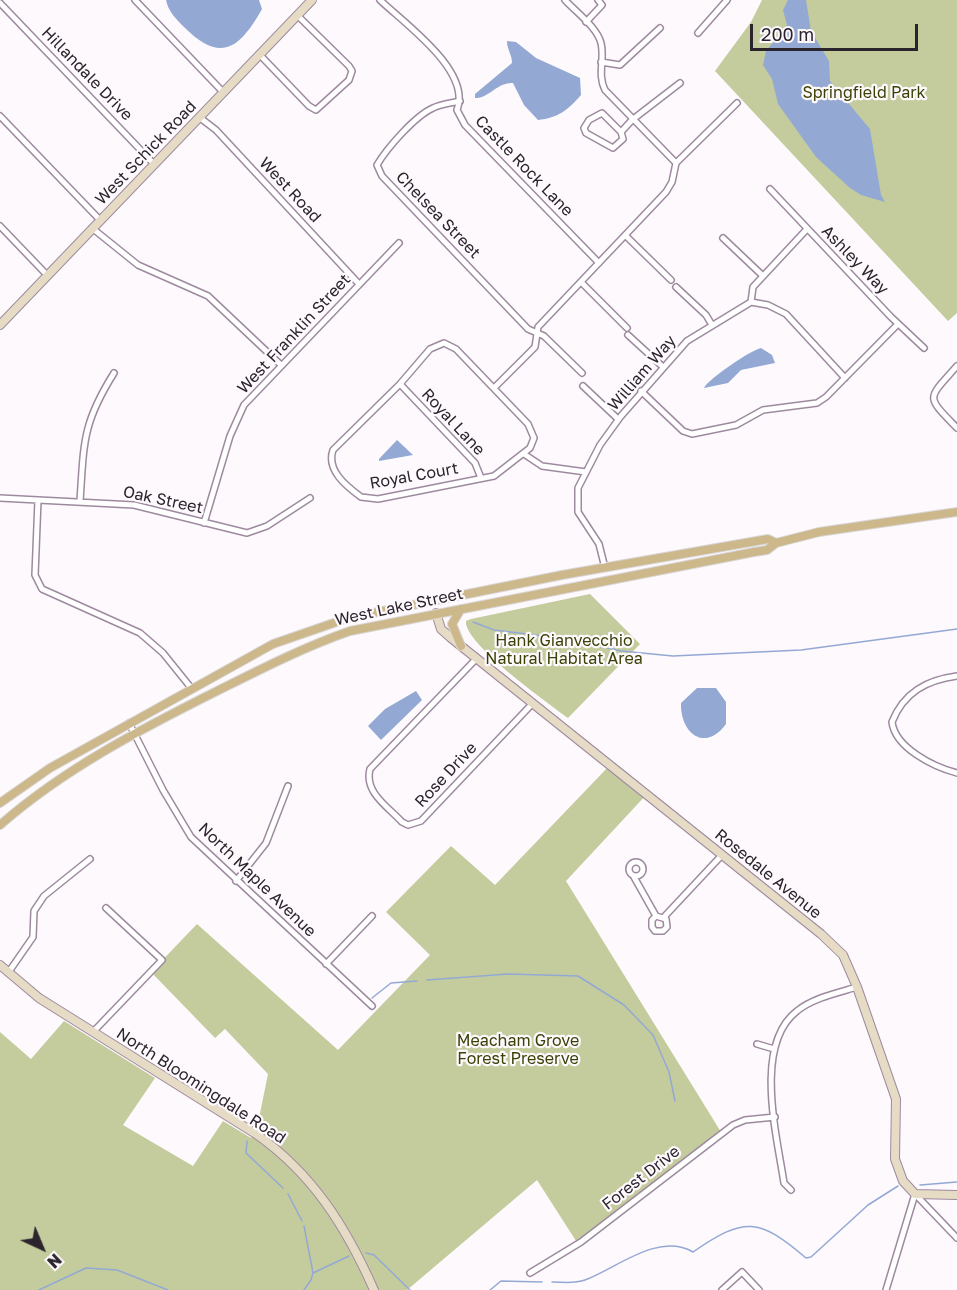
<!DOCTYPE html>
<html>
<head>
<meta charset="utf-8">
<style>
	body { margin:0 }
	#map { position:relative; width:957px; height:1290px; overflow:hidden; background:#fdf9fd; font-family:"Golos Text",sans-serif }
	canvas { display:block }
	.north { position:absolute; left:12px; top:1218px; width:60px; height:60px; -webkit-text-stroke:4px #fdf9fd; paint-order:stroke; rotate:136deg; font-size:16px; font-weight:700; line-height:24px; text-align:center; color:#2c242d }
	.north::after { content:''; display:block; margin:auto; width:21px; height:27px; background:#2c242d; clip-path:polygon(50% 0,100% 100%,50% 72%,0 100%) }
	.scale { position:absolute; left:750px; top:24px; width:168px; height:27px; box-sizing:border-box; border:3px solid #2c242d; border-top:0; padding-left:8px; font-size:18px; line-height:21px; white-space:nowrap; color:#2c242d; -webkit-text-stroke:4px #fdf9fd; paint-order:stroke }
</style>
</head>
<body>
<div id="map">
<canvas width="957" height="1290"></canvas>
<div class="north">N</div>
<div class="scale">200 m</div>
</div>
<script>
const g = document.querySelector('canvas').getContext('2d');
g.lineJoin = 'round';
function fillPath(path, color) {
  g.fillStyle = color;
  g.fill(path, 'evenodd');
}
function strokePath(path, color, width, dash) {
  g.strokeStyle = color;
  g.lineWidth = width;
  g.lineCap = dash ? 'butt' : 'round';
  g.setLineDash(dash || []);
  g.stroke(path);
}
function drawText(font, color, halo, rows, align = 'center') {
  g.font = font + ' "Golos Text",sans-serif';
  g.lineWidth = 4.5;
  g.setLineDash([]);
  g.textBaseline = 'middle';
  g.strokeStyle = halo;
  g.fillStyle = color;
  for (const [text, x, y, turn = 0] of rows) {
    g.save();
    g.translate(x, y);
    g.rotate((+turn || 0) * Math.PI / 180);
    g.textAlign = isNaN(turn) ? turn : align;
    if (halo) g.strokeText(text, 0, 0);
    g.fillText(text, 0, 0);
    g.restore();
  }
}
fillPath(new Path2D(`
	M762 0H957V313L948 321 715 71 751 22Z
	M590 594 640 644 568 718C548 703 463 643 466 621L471 619Z
	M610 765 647 794 566 881 721 1132 578 1244 537 1180 407 1290H0V1032L31 1059 64 1021 155 1078 123 1125 193 1166 223 1121 251 1138 257 1128 268 1074 225 1029 215 1038 151 972 197 924 338 1050 430 955 386 912 451 846 495 885Z`), '#c4cc9e');
fillPath(new Path2D(`
	M166 0H259L262 9C239 50 220 63 184 27 176 19 168 11 166 0Z
	M788 0H806L811 31 829 61 830 81 870 129 881 195 885 202 861 195 850 188 816 157 778 104 772 79 763 65 766 51 787 25 783 10Z
	M507 41 516 42 536 58 580 78 581 95C568 110 558 118 538 120L524 105 513 83C497 82 490 98 475 98V94L512 63C512 54 507 50 507 41Z
	M761 348 772 355 775 363 741 370 728 383 704 388C708 379 751 350 761 348Z
	M397 440 413 455 379 461V459Z
	M697 688H716L726 702V724C705 753 680 733 681 703Z
	M416 691 422 700 381 740 368 726 385 709Z`), '#93a9d4');
strokePath(new Path2D(`
	M473 622 494 630 568 639 621 651 673 656 801 650 957 629
	M427 980 508 974 578 976 624 1005 653 1035 669 1072 675 1101
	M372 998 391 983 417 981
	M247 1141 246 1153 283 1188
	M920 1185 957 1182
	M288 1194 302 1221
	M366 1253 374 1255 410 1290
	M313 1273 349 1256
	M552 1282C563 1282 574 1284 585 1280 617 1268 658 1232 693 1252 745 1216 759 1218 806 1258L811 1257 868 1205 898 1186
	M39 1290 86 1268 117 1270 168 1290
	M304 1290 311 1280 313 1273 304 1226
	M490 1290 501 1281 542 1282`), '#93a9d4', 1.5);
const street = new Path2D(`
	M135 0 223 92
	M380 0C405 24 472 71 457 110L465 125 599 263
	M565 0C576 12 597 27 601 43 605 59 597 74 605 90L676 163
	M0 3 154 164
	M586 22 602 5 598 0
	M698 33 727 0
	M259 54 309 106 316 110 349 80 352 71 349 66 297 15
	M601 62 620 65 660 28
	M460 101C452 103 441 104 433 108 415 116 387 148 377 165L382 176 528 329 544 336 582 373
	M0 116 100 220
	M199 117 216 130 359 284
	M621 132 623 139 613 148 586 133 584 128 589 120 602 113 621 132 632 120 680 83
	M770 189 891 317 924 348
	M0 226 47 275
	M92 228 138 265 208 296 281 365
	M626 236 671 280
	M723 238 763 276
	M581 282 627 328
	M676 287 706 315 712 325
	M751 302 753 287 807 229
	M628 335 663 367
	M444 343 456 349 528 424 534 438 530 448 494 476 378 499 361 497C346 486 326 470 333 450L400 384 430 349Z
	M957 366C927 400 925 395 957 428
	M400 384 475 463 481 478
	M583 386 618 419
	M494 388 535 347 538 327 666 192 672 182 676 163 737 103
	M641 391 683 431 692 434 736 425 763 410 817 403 826 397 898 324
	M524 454 542 466 586 472
	M0 498 134 505 247 533 267 526 310 498
	M38 500 35 575 42 589 140 633 163 653 192 689
	M80 501C84 443 82 424 114 373
	M204 523 230 436 244 405 399 243
	M605 568 599 544 578 512V488L600 445 621 416 687 341 751 302 768 305 786 314 845 378
	M477 658 370 769C364 792 387 806 402 822L408 825 421 821 533 703
	M957 676C927 680 904 692 892 722 895 748 934 767 957 773
	M129 723 163 790 191 837 372 1006
	M629 869a7 7 0 1 1 14 0a7 7 0 1 1-14 0Z
	M634 877 656 916 666 919 667 927 663 931H655L652 927V920L656 916
	M236 881 266 843 288 786
	M664 917 722 855
	M326 964 372 916
	M8 973 33 937 34 911 44 896 90 859
	M93 1032 162 960 106 908
	M757 1044 774 1049
	M791 1190 784 1183C777 1136 753 1045 797 1011 813 998 837 993 857 987
	M530 1273 581 1242 733 1125 745 1120 775 1117
	M722 1290 742 1272 759 1290
	M886 1290 915 1194 957 1238`);
const secondary = new Path2D(`
	M0 325 312 0
	M436 613 441 629 451 638 821 934 843 955 857 987 896 1099 895 1159 903 1181 915 1194 957 1195
	M0 965 39 998 256 1134C313 1174 346 1227 374 1290`);
const primary = new Path2D(`
	M461 646 452 624 461 609
	M0 803 50 768 273 644 348 618 562 575 768 539 776 543
	M0 825C64 769 141 729 217 691 261 669 304 647 350 631L754 552 767 550 776 543 819 532 957 512`);
strokePath(street, '#9e8a9f', 8);
strokePath(secondary, '#9e8a9f', 10);
strokePath(primary, '#d9d8d9', 10);
strokePath(street, '#fff', 5);
strokePath(secondary, '#e6dcc5', 8);
strokePath(primary, '#cdb88b', 8);
drawText('16px', '#2c242d', '#fdf9fd', [
	["Hillandale Drive",87,74,46],
	["West Schick Road",146,153,-46],
	["Castle Rock Lane",524,166,46],
	["West Road",290,190,47],
	["Chelsea Street",438,215,46],
	["Ashley Way",855,260,46],
	["West Franklin Street",294,334,-47],
	["William Way",642,373,-49],
	["Royal Lane",453,422,47],
	["Royal Court",414,476,-10],
	["Oak Street",163,500,12],
	["West Lake Street",399,607,-12],
	["Rose Drive",446,775,-47],
	["Rosedale Avenue",768,874,39],
	["North Maple Avenue",257,880,44],
	["North Bloomingdale Road",201,1086,33],
	["Forest Drive",641,1178,-38]
]);
drawText('16px', '#3a4104', '#fdf9fd', [
	["Springfield Park",864,93],
	["Hank Gianvecchio",564,641],
	["Natural Habitat Area",564,659],
	["Meacham Grove",518,1041],
	["Forest Preserve",518,1059]
]);
</script>
</body>
</html>
